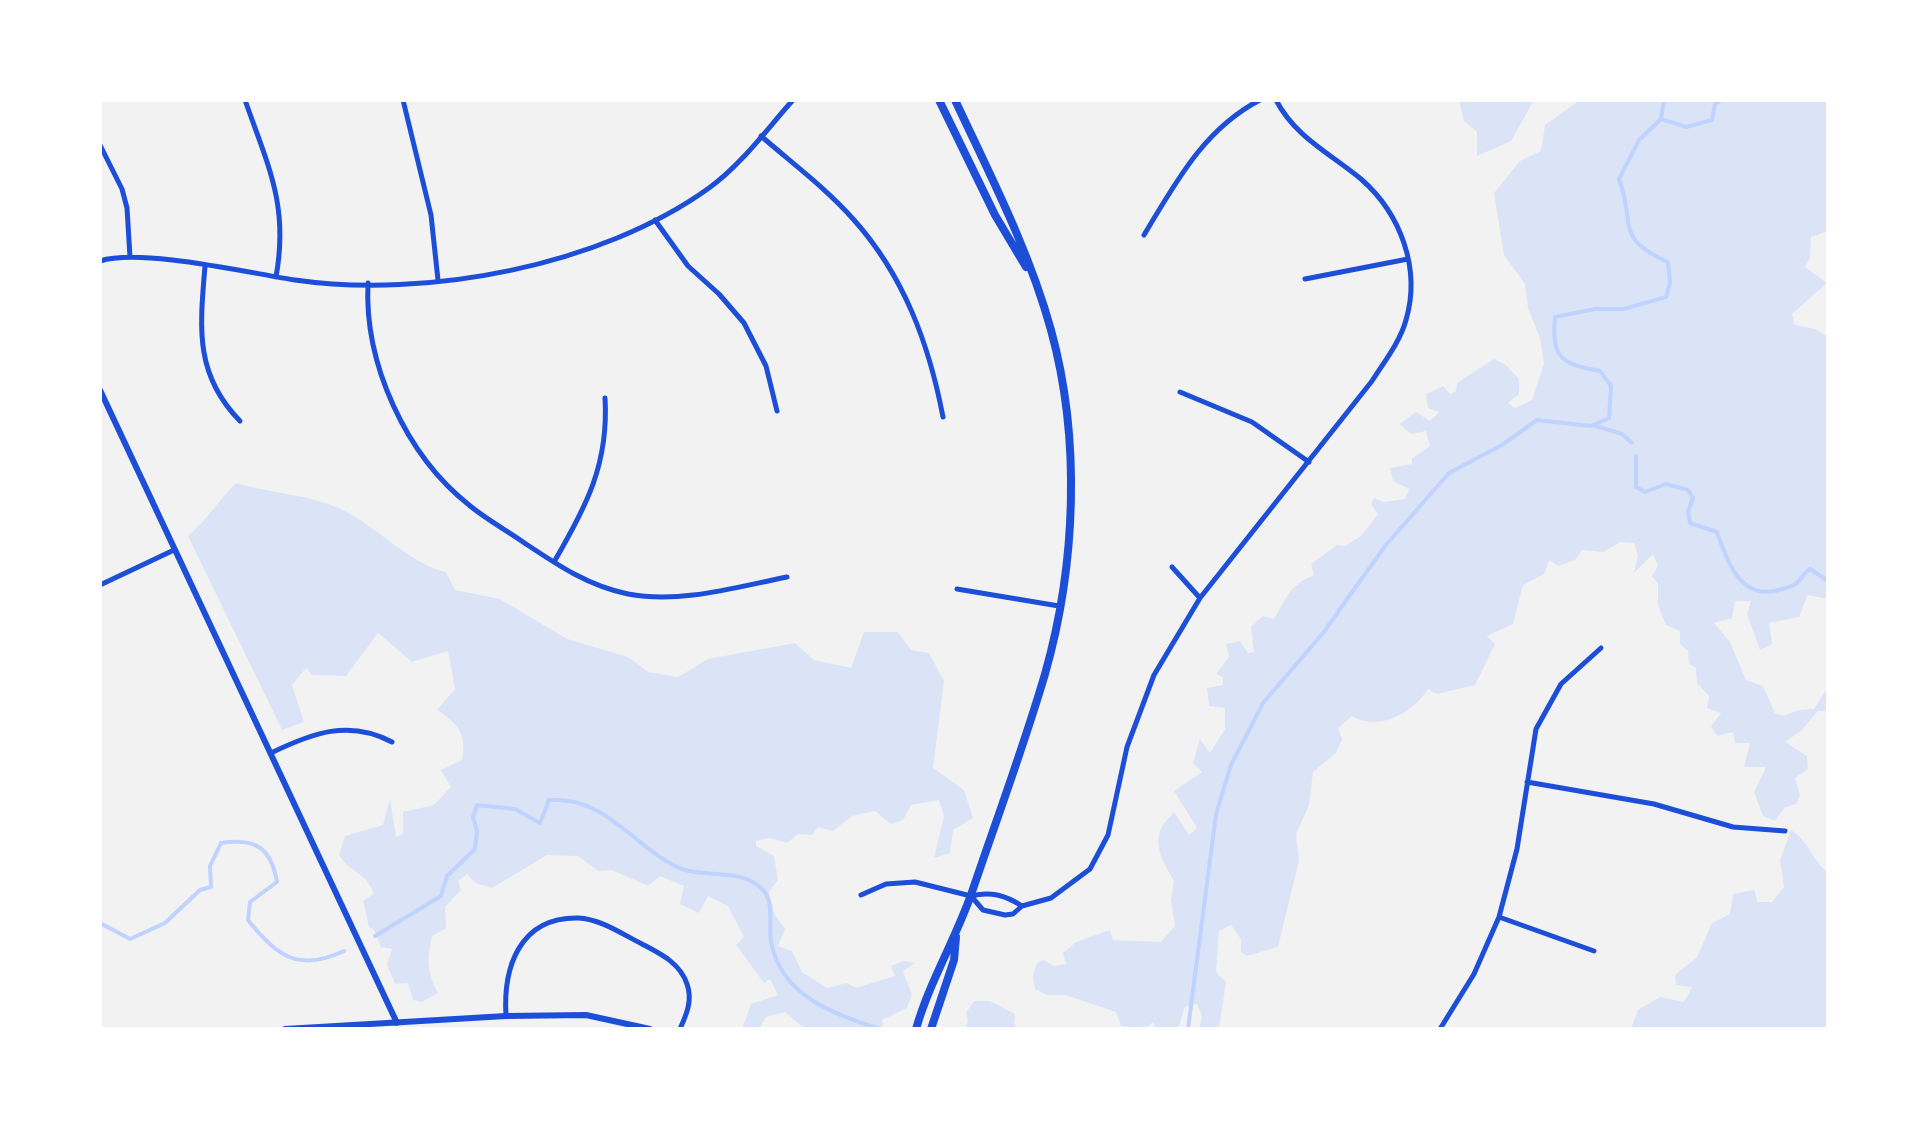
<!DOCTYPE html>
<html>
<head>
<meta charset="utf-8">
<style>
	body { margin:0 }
	#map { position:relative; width:1928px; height:1129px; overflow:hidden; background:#f2f2f2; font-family:Spectral,serif }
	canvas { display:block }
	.frame { position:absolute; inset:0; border:102px solid #fff; pointer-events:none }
</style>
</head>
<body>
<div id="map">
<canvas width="1928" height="1129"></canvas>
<div class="frame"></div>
</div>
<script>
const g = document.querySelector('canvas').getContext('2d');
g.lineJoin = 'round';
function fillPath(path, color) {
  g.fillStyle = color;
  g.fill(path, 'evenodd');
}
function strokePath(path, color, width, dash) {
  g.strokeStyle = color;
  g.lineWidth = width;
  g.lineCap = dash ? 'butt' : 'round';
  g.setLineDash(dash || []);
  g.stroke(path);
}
fillPath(new Path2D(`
	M1459 100H1534L1511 141 1477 156V132L1464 121Z
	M1580 100H1828V231L1811 237 1810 258 1805 267 1827 283 1792 314 1795 325 1815 329 1828 337V599L1808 595 1799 617 1769 623 1772 644 1760 650 1747 614 1751 601H1735L1732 618 1714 623 1730 642 1746 680 1763 686 1775 713 1783 716 1799 710 1814 709 1828 687V711H1818L1802 730 1785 742 1807 756 1808 769 1795 778 1800 795 1796 804 1784 808 1775 821 1763 816 1754 792 1766 767H1744L1750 743H1735L1733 732 1717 736 1711 726 1721 713 1707 708 1709 696 1697 683 1696 668 1689 664 1688 651 1680 644V631L1666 625 1658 605V584L1652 576 1658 566 1653 554 1634 573 1638 555 1634 543 1621 542 1603 552 1582 550 1575 560 1558 566 1549 560 1544 574 1523 585 1513 624 1487 636 1495 644 1475 685 1437 694 1428 689C1413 713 1378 732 1352 716L1338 728 1342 739 1336 753 1313 772 1309 805 1296 834 1299 861 1278 947 1247 956 1241 952V939L1231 925 1219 931 1216 972 1226 982 1219 1029H1199L1202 1016 1197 1004 1185 1007 1178 1029H1156L1153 1022 1145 1029 1121 1026 1116 1012 1065 995H1047L1035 989 1033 976 1037 963 1044 960 1054 966 1066 964 1063 953 1076 942 1110 930 1113 940 1161 942 1175 926 1171 900 1174 881C1165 865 1151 844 1163 825 1166 820 1171 817 1174 812L1189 835 1197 828 1174 791 1202 772 1193 763 1200 739 1210 753 1225 729V708L1209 706 1207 688 1223 685V677L1216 674 1229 657 1226 644 1240 641 1248 653 1254 652 1251 627 1263 616 1274 619C1288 596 1287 587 1314 575L1311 564 1337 545 1345 546 1361 536 1378 514 1371 504 1374 498 1384 502 1405 499 1409 489 1393 481 1390 468 1412 464V458L1430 446 1426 431 1411 434 1399 424 1416 412 1430 421 1439 412 1428 408 1426 394 1443 386 1450 394 1456 391 1457 383 1494 359 1506 365 1519 379V394L1508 403 1515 408 1532 400 1544 364 1540 338 1528 308 1525 284 1504 255 1494 193 1520 161 1541 151 1545 125Z
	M236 483C269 493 308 494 341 509 376 526 410 564 446 572L455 590 500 599 567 639 628 657 648 672 678 677 708 659 795 643 814 660 851 668 864 632H898L911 650 929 653 944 681 933 768 964 790 973 818 953 830 950 853 934 858 944 816 939 800 911 805 903 820 891 824 875 811 852 816 833 831 818 827 812 835 798 834 787 843 769 838 756 841V846L774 856 778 880 769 892 775 915 785 929 778 946 792 951 802 972 827 988 847 983 856 988 895 976 891 966 904 961 915 963 903 971 912 995 907 1008 882 1020 884 1029H805L785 1012 766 1017 759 1029H742L751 1004 778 995 770 979 764 983 736 945 744 937 728 906 708 896 699 913 680 904 684 886 660 876 648 886 612 870 598 871 578 856 547 855 492 888 476 883 467 874 458 881 461 890 445 907 446 928 432 936C427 958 427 973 438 993L422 1002 413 1000 408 983 395 984 387 964 392 949 381 947 374 930 369 927 363 901 374 893C363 869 351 874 339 855L345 836 383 825 390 799 396 837 403 834V812L434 805 451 787 441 770 462 760C467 734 458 724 437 710L455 689 448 651 412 662 378 633 346 676 312 675 306 668 292 685 304 722 282 730 188 536C208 519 217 502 236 483Z
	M1791 830C1811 843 1809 856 1826 871L1828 1029H1631L1638 1010 1660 997 1684 1002 1692 987 1676 985 1675 975 1697 957 1712 923 1730 914 1733 894 1754 890 1758 902H1772L1784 887 1780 860Z
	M974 1001H990L1015 1014 1014 1024 1020 1029H965L968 1021 966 1013Z`), '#dbe4f7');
strokePath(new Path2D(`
	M1661 119 1664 100
	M1593 425 1622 434 1632 443
	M1636 456V487L1645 492 1666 484 1688 490 1693 498 1688 511 1690 523 1717 532C1727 560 1740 601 1779 590 1784 588 1789 588 1794 585 1801 581 1803 573 1810 569L1828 581
	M100 923 130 939 165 923 200 890 211 887 210 866 221 843C255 838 271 847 277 882L250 902 248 920C277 957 299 972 344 951
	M375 936 441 896 447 876 475 849 477 831 473 817 477 805 515 809 540 823 549 800C606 797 630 843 675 866 702 880 741 866 763 890 775 903 768 926 771 942 781 996 835 1015 880 1029
	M1188 1029 1216 814 1231 765 1263 703 1323 633 1385 546 1449 473 1502 445 1537 420 1591 426 1609 418 1611 386 1600 371C1562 364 1551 359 1555 317L1595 309H1624L1666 297 1670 283 1668 262C1614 238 1636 225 1619 179L1639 140 1661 119 1686 127 1712 120 1715 104 1721 100`), '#bfd3fe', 4);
strokePath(new Path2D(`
	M245 100C268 166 289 205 276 277
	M403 100 431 215 438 280
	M761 136C792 163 827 189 854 220 904 276 929 344 943 417
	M100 145 122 189 127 208 130 257
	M655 220 688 266 719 294 744 323 766 366 777 411
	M1144 235C1176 182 1204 129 1260 100
	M100 261C141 248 249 273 295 280 426 299 601 266 709 188 741 165 767 129 793 100
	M205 266C200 327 194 374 240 421
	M1305 279 1408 259
	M368 283C364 364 406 455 469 505 487 520 508 531 526 544 559 566 589 586 628 594 681 604 736 587 787 577
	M1180 392 1252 422 1309 462
	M554 562C586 507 609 464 605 398
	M1172 567 1200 598
	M100 585 174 550
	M957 589 1059 606
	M271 753C312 733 349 719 392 742
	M1527 782 1654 804 1733 827 1785 831
	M861 895 886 884 915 882 971 896 983 910 1005 915 1013 914 1022 906 1051 898 1090 869 1108 835 1127 747 1154 675 1200 598 1372 381C1384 362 1400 342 1406 320 1421 269 1401 214 1361 179 1331 154 1295 137 1276 100
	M971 896C990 891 1005 895 1022 906
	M1499 917 1594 951
	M506 1016C503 968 519 917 578 918 601 919 622 934 642 944 661 954 680 963 687 984 693 1001 686 1015 680 1029
	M1440 1029 1474 974 1499 917 1517 849 1536 729 1561 684 1601 648`), '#1d4ed8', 5);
strokePath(new Path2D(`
	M100 390 397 1023
	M285 1029 506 1016 586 1015 650 1029`), '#1d4ed8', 6);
strokePath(new Path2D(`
	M939 100 995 215 1026 267
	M916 1029C930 980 957 937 973 889 997 818 1024 746 1045 674 1076 565 1081 439 1051 330 1029 250 990 175 955 100
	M931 1029 954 960 956 937`), '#1d4ed8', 8);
</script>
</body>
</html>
